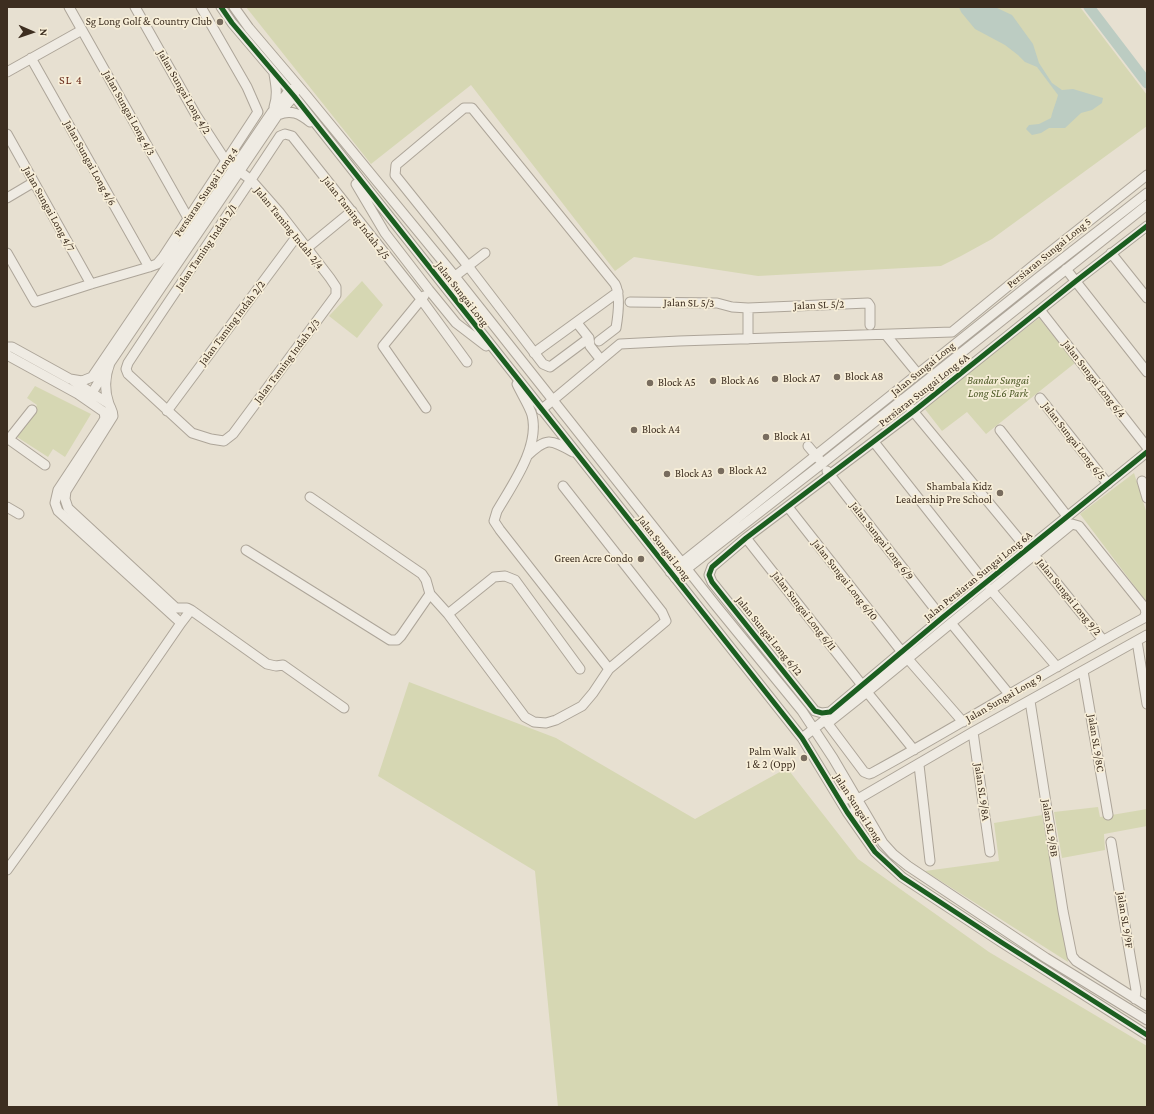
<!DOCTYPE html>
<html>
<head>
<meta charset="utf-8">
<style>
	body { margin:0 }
	#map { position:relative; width:1154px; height:1114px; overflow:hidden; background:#e7e0d1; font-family:"Crimson Pro",serif }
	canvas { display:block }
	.frame { position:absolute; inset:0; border:8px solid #3d2e20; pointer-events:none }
	.north { position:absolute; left:12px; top:12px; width:40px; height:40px; -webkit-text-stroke:3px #f7eed8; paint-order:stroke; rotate:92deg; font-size:11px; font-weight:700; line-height:16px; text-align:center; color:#3d2e20 }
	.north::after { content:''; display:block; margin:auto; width:14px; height:18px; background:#3d2e20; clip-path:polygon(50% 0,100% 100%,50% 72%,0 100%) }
</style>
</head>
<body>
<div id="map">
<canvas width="1154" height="1114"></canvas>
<div class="frame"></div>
<div class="north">N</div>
</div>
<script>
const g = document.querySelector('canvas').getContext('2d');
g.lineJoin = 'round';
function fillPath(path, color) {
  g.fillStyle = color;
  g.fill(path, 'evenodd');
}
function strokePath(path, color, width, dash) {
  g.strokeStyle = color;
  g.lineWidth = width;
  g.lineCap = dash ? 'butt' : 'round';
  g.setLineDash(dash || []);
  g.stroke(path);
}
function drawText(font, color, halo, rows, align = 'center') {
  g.font = font + ' "Crimson Pro",serif';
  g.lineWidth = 3.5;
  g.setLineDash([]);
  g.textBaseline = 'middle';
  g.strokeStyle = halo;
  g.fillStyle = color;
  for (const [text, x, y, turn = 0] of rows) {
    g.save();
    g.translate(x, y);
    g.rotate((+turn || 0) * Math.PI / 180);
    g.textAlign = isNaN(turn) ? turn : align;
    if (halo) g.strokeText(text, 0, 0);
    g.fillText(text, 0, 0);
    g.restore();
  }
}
fillPath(new Path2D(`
	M246 7H1080L1147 95V126L992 239 961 256 941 266 758 276 634 257 615 271 471 85 371 164Z
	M362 281 383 305 357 338 329 316Z
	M1039 318 1075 363 986 434 967 412 942 431 924 408Z
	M35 386 91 414 65 457 53 449 48 457 17 437 37 405 27 398Z
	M1134 473 1147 514V605L1145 600 1080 514Z
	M409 682 556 738 695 819 787 768 858 859 989 952 1147 1046V1107H558L535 871 378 776Z
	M1098 807 1100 817 1147 809V826L1104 834 1105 850 1062 858 1054 812Z
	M1042 815 1068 962 925 871 999 861 994 823Z`), '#d6d7b3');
fillPath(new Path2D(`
	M959 7H995L1012 15 1033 44 1039 63 1052 83 1062 90 1073 89 1103 98 1102 103 1092 110 1081 113 1065 128H1049L1041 133 1032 135 1026 129 1029 125 1039 124 1051 118C1053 109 1056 103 1058 95L1037 67 1025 62 1018 55 1005 45 975 29 961 12Z`), '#bcccc2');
strokePath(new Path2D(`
	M1089 7 1147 83`), '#bcccc2', 11);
const minor = new Path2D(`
	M69 7 188 218
	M135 7 196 115 226 161 251 180 280 213 330 278 336 287V295L233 434 224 441 211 439 192 433 128 374 126 369 128 363C178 287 230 212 280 136L285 134 292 136 421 299 467 362
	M221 7 232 23 294 96 802 738 847 812 875 852 902 877 1001 942 1147 1035
	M234 7 249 28 306 95 449 269 717 607 802 711 833 758 883 843 893 854 908 866 1046 958 1147 1020
	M31 58 149 267
	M7 72 82 30
	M274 107C278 95 276 86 274 74
	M278 115C291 109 300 114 310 122
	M7 134 91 284
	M356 184 385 233 429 290 456 323 486 346
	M7 198 34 182
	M1147 226 1076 281 914 411 746 538 712 567 709 575 712 582 815 711 822 713 830 712 942 618 1147 452
	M307 248 352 211
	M7 253 35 302 91 284 149 267 157 264 163 257 258 112 247 87 201 7
	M1111 253 1147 298
	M1066 269 1147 372
	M454 277 485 253
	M424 296 383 346 426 408
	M630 302 717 303 732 307 748 308 868 303 870 306V325
	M748 308V339
	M1040 310 1147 447
	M577 323 589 338 590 346 601 360
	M886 335 918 374
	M589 338 550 367 543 364 468 266 395 175 396 165 464 108H472L615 284C621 295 618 316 616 328L599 341
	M7 347H12L70 379 82 381 92 377 272 112 289 91 293 89
	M534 353 618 292
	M7 355 78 394 104 412 105 418 103 422 58 490 55 503 58 511 181 623
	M110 363C105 376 104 390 109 404 111 409 113 411 113 416L66 491 65 499 68 508 176 608H187L191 610 267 664 276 666 283 665 344 708
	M72 380 109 404
	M517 384C521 393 530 407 532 415 540 447 512 485 497 511L494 521 500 530 609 669
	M78 394 87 395 92 393 110 363 277 116 294 96 295 91
	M1040 398 1108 484
	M903 399 1028 550
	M541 410 620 344 679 341 952 332 1035 264 1147 175
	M167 411 297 236
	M1000 430 1067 516
	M7 438 45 465
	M9 439 32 410
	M874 442 986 584
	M808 446 819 459
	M527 456C547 437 550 439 573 452
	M827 471 942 618
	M1142 481 1147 498
	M310 497 422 574 426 580 430 594 448 614 525 717 534 722 546 723 556 720 582 706 593 693 609 669 666 621 662 612 563 486
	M7 507 19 514
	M788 507 902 652
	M746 538 862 685
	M246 550 390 640H397L401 636 430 594
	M1034 555 1103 640
	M670 572 1039 277 1147 193
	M675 578 823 463 1147 205
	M991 590 1057 667
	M448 614 494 577 505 576 515 580 580 669
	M951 623 1009 694
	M1137 641 1147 704
	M908 659 963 722
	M1083 671 1108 815
	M867 692 914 750
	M1030 701 1063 911 1072 956 1076 961 1147 1006
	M973 732 990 852
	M802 738 825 720 864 772 869 774 872 773C964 723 1052 667 1144 618L1146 613 1145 608 1079 526 1072 524 867 692 828 723
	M919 765 930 861
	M837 794 848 799H858L973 732 1147 635
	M855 823V807L858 799
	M1111 842 1130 955 1136 990 1135 999
	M7 870C66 789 124 706 181 623L191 610`);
strokePath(minor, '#ada599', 11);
strokePath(minor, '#efebe3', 9);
strokePath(new Path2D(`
	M221 7 232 23 294 96 802 738 847 812 875 852 902 877 1001 942 1147 1035
	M1147 226 1076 281 914 411 746 538 712 567 709 575 712 582 815 711 822 713 830 712 942 618 1147 452`), '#1b5e20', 5);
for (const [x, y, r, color] of [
	[220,22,4,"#786c5e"],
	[837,377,4,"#786c5e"],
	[775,379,4,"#786c5e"],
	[713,381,4,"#786c5e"],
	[650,383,4,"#786c5e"],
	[634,430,4,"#786c5e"],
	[766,437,4,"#786c5e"],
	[721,471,4,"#786c5e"],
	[667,474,4,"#786c5e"],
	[1000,493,4,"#786c5e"],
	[641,559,4,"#786c5e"],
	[804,758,4,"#786c5e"]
]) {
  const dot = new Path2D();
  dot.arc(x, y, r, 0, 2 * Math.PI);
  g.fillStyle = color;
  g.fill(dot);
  strokePath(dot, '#f7eed8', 1.5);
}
drawText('11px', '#3d2e20', '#f7eed8', [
	["Sg Long Golf & Country Club",212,22,"right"],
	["Block A8",845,377],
	["Block A7",783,379],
	["Block A6",721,381],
	["Block A5",658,383],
	["Block A4",642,430],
	["Block A1",774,437],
	["Block A2",729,471],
	["Block A3",675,474],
	["Shambala Kidz",992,487,"right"],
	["Leadership Pre School",992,500,"right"],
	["Green Acre Condo",633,559,"right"],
	["Palm Walk",796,752,"right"],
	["1 & 2 (Opp)",796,765,"right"]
], 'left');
drawText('11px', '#3d2e20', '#f7eed8', [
	["Jalan Sungai Long 4/2",184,92,60],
	["Jalan Sungai Long 4/3",129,113,61],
	["Jalan Sungai Long 4/6",90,163,61],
	["Persiaran Sungai Long 4",206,192,-56],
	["Jalan Sungai Long 4/7",49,209,61],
	["Jalan Taming Indah 2/5",356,218,52],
	["Jalan Taming Indah 2/4",289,228,51],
	["Jalan Taming Indah 2/1",206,247,-56],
	["Persiaran Sungai Long 5",1049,253,-39],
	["Jalan Sungai Long",462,294,52],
	["Jalan SL 5/3",689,303,1],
	["Jalan SL 5/2",819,305,-2],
	["Jalan Taming Indah 2/2",232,323,-53],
	["Jalan Taming Indah 2/3",287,361,-53],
	["Jalan Sungai Long",923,369,-39],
	["Jalan Sungai Long 6/4",1094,379,52],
	["Persiaran Sungai Long 6A",924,390,-38],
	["Jalan Sungai Long 6/5",1074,441,52],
	["Jalan Sungai Long 6/9",882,541,52],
	["Jalan Sungai Long",664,548,52],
	["Jalan Persiaran Sungai Long 6A",978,576,-39],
	["Jalan Sungai Long 6/10",845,580,52],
	["Jalan Sungai Long 9/2",1069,597,51],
	["Jalan Sungai Long 6/11",804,611,52],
	["Jalan Sungai Long 6/12",769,636,51],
	["Jalan Sungai Long 9",1004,698,-30],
	["Jalan SL 9/8C",1096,743,81],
	["Jalan SL 9/8A",982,792,82],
	["Jalan Sungai Long",858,808,57],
	["Jalan SL 9/8B",1050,828,81],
	["Jalan SL 9/9F",1125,920,81]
]);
drawText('italic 11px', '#4d5a26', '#f7eed8', [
	["Bandar Sungai",998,381],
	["Long SL6 Park",998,394]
]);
g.letterSpacing = '1px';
drawText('12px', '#6b2e1e', '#f7eed8', [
	["SL 4",71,80]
]);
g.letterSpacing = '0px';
</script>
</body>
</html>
